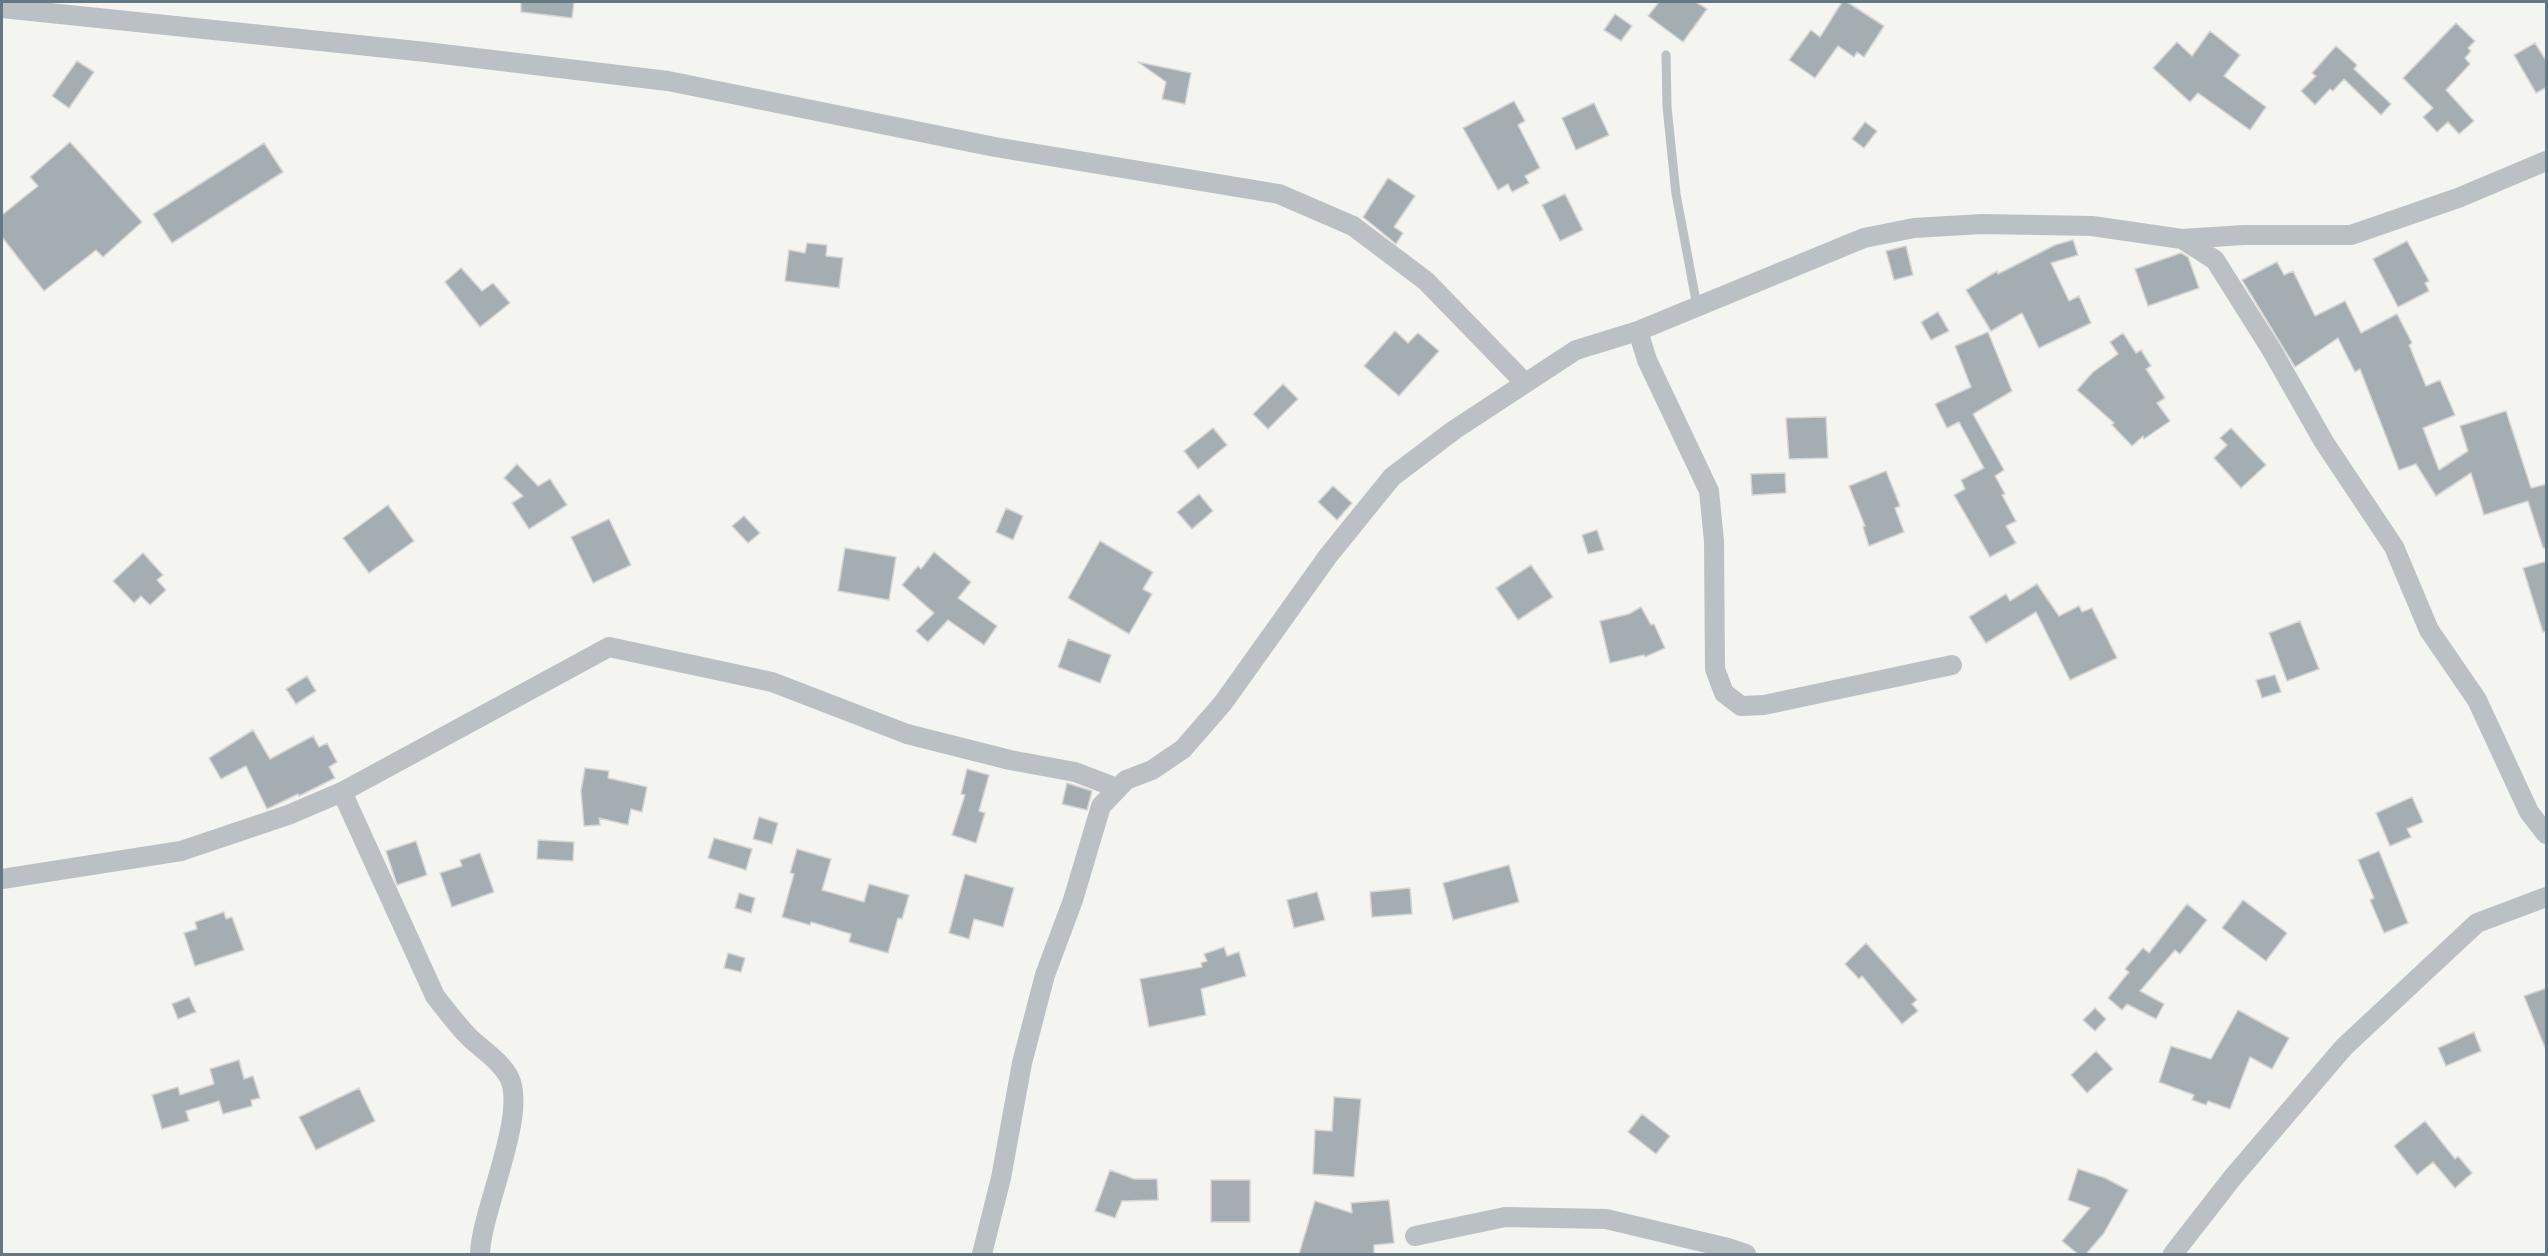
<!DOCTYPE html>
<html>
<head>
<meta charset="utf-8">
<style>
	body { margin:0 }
	#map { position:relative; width:2548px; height:1256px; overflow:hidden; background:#f4f4f0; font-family:Montserrat,sans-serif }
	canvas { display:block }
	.frame { position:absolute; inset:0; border:3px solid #647881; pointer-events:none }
</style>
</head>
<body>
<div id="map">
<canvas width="2548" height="1256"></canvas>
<div class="frame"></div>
</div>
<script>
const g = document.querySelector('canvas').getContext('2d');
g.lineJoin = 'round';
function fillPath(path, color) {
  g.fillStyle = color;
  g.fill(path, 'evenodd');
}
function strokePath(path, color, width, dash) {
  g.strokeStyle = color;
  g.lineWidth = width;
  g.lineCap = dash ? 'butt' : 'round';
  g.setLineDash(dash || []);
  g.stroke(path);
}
const building = new Path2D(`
	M521 2H574L572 18 521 12Z
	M1659 2H1696L1707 9 1683 42 1648 16Z
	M1842 2H1847L1884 26 1864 57 1857 52 1854 57 1838 46 1815 78 1789 60 1811 30 1820 37Z
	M1615 14 1632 26 1621 41 1604 30Z
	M2456 23 2475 41 2468 48 2471 51 2465 58 2470 64 2446 90 2474 121 2459 134 2448 122 2437 132 2423 117 2433 108 2403 78Z
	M2210 31 2240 55 2224 76 2266 107 2250 130 2198 93 2190 102 2153 68 2177 42 2192 56Z
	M2535 43 2547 62V87L2536 93 2514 55Z
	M2336 46 2357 65 2354 69 2391 104 2381 115 2344 79 2333 91 2330 89 2315 105 2301 91 2316 76 2312 73Z
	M77 61 94 72 69 108 52 96Z
	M1138 62 1191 73 1185 104 1162 99 1166 82Z
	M1514 101 1525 121 1518 125 1540 168 1525 176 1529 183 1512 192 1508 184 1498 190 1463 128Z
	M1594 103 1609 135 1576 150 1562 118Z
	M1865 122 1877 131 1864 148 1852 139Z
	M70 142 142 222 103 257 96 250 44 291 2 237V215L38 186 30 177Z
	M264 143 283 172 172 243 153 214Z
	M1388 178 1415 196 1394 227 1403 233 1396 244 1363 217Z
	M1565 194 1583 230 1560 241 1542 205Z
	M2073 240 2078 255 2051 263 2069 301 2079 296 2091 323 2039 348 2022 313 1991 331 1966 290 1997 271 1998 274 2055 245Z
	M2407 241 2429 281 2425 283 2429 291 2398 307 2373 259Z
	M807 243 827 245 826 256 843 258 839 288 785 281 789 250 805 253Z
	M1906 246 1913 275 1894 280 1886 251Z
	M2181 253 2188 257 2199 288 2148 306 2135 269Z
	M2277 262 2284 275 2293 271 2315 316 2345 301 2361 333 2397 314 2412 343 2409 345 2426 386 2440 380 2455 415 2423 428 2439 470 2468 451 2460 426 2506 411 2531 488 2547 484V548H2543L2528 501 2484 515 2471 473 2436 496 2416 464 2399 470 2360 369 2355 372 2338 338 2295 367 2242 280Z
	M461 268 482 291 493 283 510 303 480 327 445 282Z
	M1938 312 1949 331 1931 340 1921 322Z
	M1395 331 1408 343 1418 333 1439 351 1399 396 1364 366Z
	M1988 332 2012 391 1973 414 2004 470 1995 476 2005 494 2002 495 2016 521 2006 526 2016 543 1990 557 1954 495 1965 489 1961 480 1984 468 1959 422 1947 428 1935 404 1971 387 1955 346Z
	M2123 333 2136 353 2141 350 2151 366 2146 369 2165 398 2157 403 2170 421 2144 439 2143 436 2132 446 2112 425 2114 423 2077 390 2093 372 2118 354 2110 342Z
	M1283 384 1298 399 1268 429 1253 414Z
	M1826 417 1828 458 1789 459 1786 418Z
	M1213 428 1227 445 1198 469 1184 451Z
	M2231 428 2266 465 2241 488 2214 458 2227 445 2220 438Z
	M517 464 538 486 550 479 567 505 529 529 512 503 523 496 504 478Z
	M1886 471 1900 506 1895 508 1904 532 1869 546 1863 527 1865 526 1849 486Z
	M1785 473 1786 493 1752 495 1751 474Z
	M1333 486 1352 503 1337 520 1318 502Z
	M1199 494 1213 511 1192 529 1177 512Z
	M388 505 414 541 369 573 343 538Z
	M1006 508 1023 516 1013 540 996 532Z
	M744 516 760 533 748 543 732 526Z
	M609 519 631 565 593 583 571 537Z
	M1597 530 1604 550 1588 554 1582 535Z
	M1100 541 1153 572 1143 589 1152 594 1129 634 1068 598Z
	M845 548 896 557 889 600 838 591Z
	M934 552 971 582 958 598 997 626 984 645 948 620 928 642 916 631 934 613 902 585 918 566 921 569Z
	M143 553 163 575 157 580 166 590 150 605 141 596 134 603 113 581Z
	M2547 561V631L2543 632 2523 568Z
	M1531 565 1553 597 1518 620 1496 588Z
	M2037 584 2059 616 2079 606 2082 612 2092 608 2117 658 2070 680 2036 612 1986 643 1969 617 2006 594 2010 601Z
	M1641 607 1651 625 1654 624 1665 648 1645 657 1644 655 1610 663 1600 621 1629 614Z
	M2300 621 2319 669 2287 681 2269 633Z
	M1068 639 1111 655 1100 683 1058 667Z
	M2275 675 2281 692 2262 698 2256 680Z
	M307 676 316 691 296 704 286 689Z
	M253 730 270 759 313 736 319 747 327 743 337 762 329 767 335 778 299 796 298 794 267 809 246 766 221 779 209 758Z
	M585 768 609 771 608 778 647 787 642 812 631 809 628 825 599 818 600 825 584 826 581 791Z
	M967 769 989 775 979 811 985 813 976 843 952 835 965 795 961 794Z
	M1067 783 1092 791 1087 810 1062 804Z
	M2412 797 2423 822 2407 829 2411 837 2390 846 2376 813Z
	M759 817 778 823 772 844 753 839Z
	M714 838 752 849 746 870 708 858Z
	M538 840 574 842 573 861 537 859Z
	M416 841 427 875 397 885 386 851Z
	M797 849 831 859 822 890 864 902 869 884 909 895 902 919 898 918 888 953 849 942 851 934 811 922 810 925 782 917 794 874 790 873Z
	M2379 851 2408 923 2384 933 2370 900 2374 898 2358 860Z
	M480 853 494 892 452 907 440 873 462 866 460 860Z
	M1509 865 1519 902 1453 920 1443 883Z
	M965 874 1014 888 1003 927 974 919 969 939 949 933Z
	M1410 888 1412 914 1372 917 1370 892Z
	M1317 892 1325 920 1294 928 1287 900Z
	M739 893 755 898 751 913 735 908Z
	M2243 900 2287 933 2266 961 2222 928Z
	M2187 904 2207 920 2180 954 2175 950 2140 991 2164 1004 2156 1019 2127 1004 2122 1010 2108 998 2129 972 2125 969 2143 948 2149 953Z
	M224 912 226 919 232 917 244 950 195 966 184 933 197 929 195 922Z
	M1866 943 1917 1000 1912 1004 1918 1011 1902 1024 1862 976 1859 979 1845 964Z
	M1224 947 1227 956 1239 952 1246 976 1201 989 1206 1015 1149 1027 1140 979 1202 967 1201 963 1207 961 1204 954Z
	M728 953 745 958 741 972 724 968Z
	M2547 988V1050H2546L2524 996Z
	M189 997 196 1012 178 1019 172 1004Z
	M2095 1008 2106 1019 2095 1031 2083 1020Z
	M2238 1010 2289 1038 2272 1069 2250 1057 2230 1109 2208 1101 2206 1105 2192 1100 2194 1095 2159 1082 2171 1046 2211 1059Z
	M2474 1032 2481 1051 2446 1066 2438 1048Z
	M2096 1051 2113 1069 2087 1093 2071 1075Z
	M239 1060 244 1079 253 1076 260 1098 251 1100 252 1106 223 1114 219 1101 186 1111 189 1121 162 1129 152 1095 178 1087 180 1095 214 1084 210 1069Z
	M359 1088 375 1121 316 1150 299 1117Z
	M1334 1097 1361 1099 1354 1177 1313 1174 1315 1130 1332 1131Z
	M1642 1114 1670 1136 1656 1154 1628 1132Z
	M2425 1121 2455 1159 2458 1156 2472 1173 2455 1188 2433 1162 2417 1175 2394 1146Z
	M2078 1169 2105 1178 2128 1190 2104 1233 2086 1254H2078L2062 1241 2090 1208 2068 1200Z
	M1110 1170 1134 1179H1157L1158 1200 1122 1201 1115 1218 1095 1211Z
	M1211 1180H1250V1222H1211Z
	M1389 1200 1394 1243 1374 1245V1254H1299L1315 1201 1352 1213 1351 1203Z`);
fillPath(building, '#a4aeb2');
strokePath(building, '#d6d5d3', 1.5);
strokePath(new Path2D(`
	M1666 55 1667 107 1676 194 1697 306`), '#bac0c3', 9);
strokePath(new Path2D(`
	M2 8 426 52 668 81 995 147 1279 194 1353 226 1426 281 1525 383
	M2182 239 2215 260 2271 349 2324 442 2394 547 2429 630 2477 700 2529 812 2546 834
	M1638 331 1647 360 1709 491 1714 541 1715 669 1724 693 1741 706 1764 705 1952 665
	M342 792 435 996C446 1010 457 1025 470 1038 483 1050 500 1061 509 1077 528 1114 481 1211 480 1254
	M2 879 181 851 288 815 342 792 609 647 772 682 907 734 1010 760 1075 772 1117 788
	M1415 1236 1505 1217 1606 1219 1728 1248 1746 1254
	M982 1254 1001 1178 1022 1063 1045 975 1073 900 1101 806 1126 780 1152 770 1183 749 1223 703 1328 556 1392 477 1454 430 1576 350 1638 331 1864 238 1914 228 1982 224 2092 226 2182 239 2244 235H2351L2458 198 2546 161
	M2173 1254 2233 1177 2344 1047 2477 923 2546 897`), '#bac0c3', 20);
</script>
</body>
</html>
